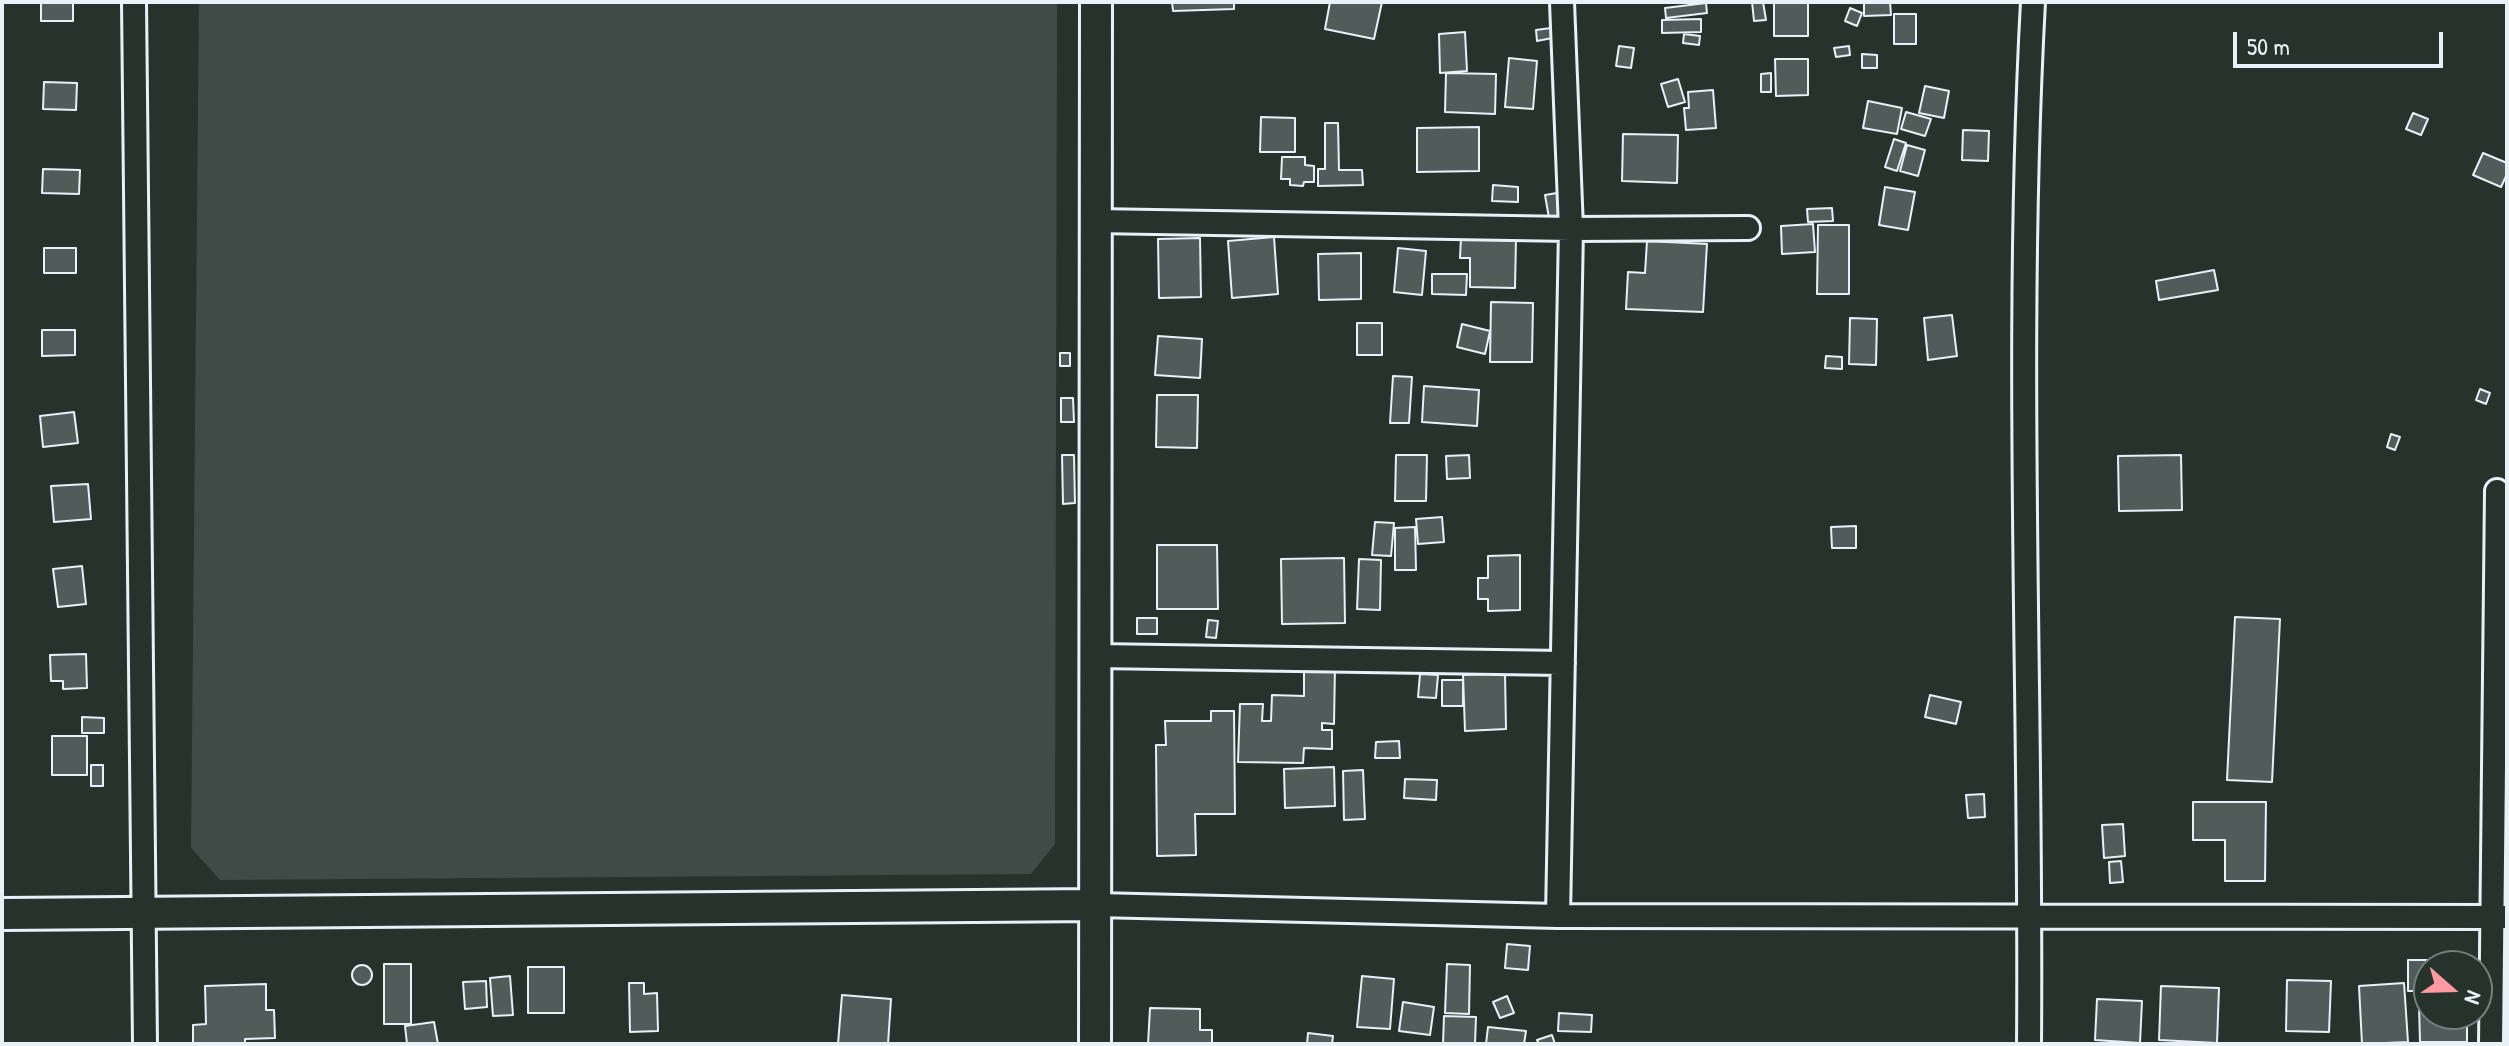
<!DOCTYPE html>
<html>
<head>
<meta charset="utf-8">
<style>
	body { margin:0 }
	#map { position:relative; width:2509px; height:1046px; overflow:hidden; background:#26332d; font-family:"Patrick Hand",sans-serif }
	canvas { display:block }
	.frame { position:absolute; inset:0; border:4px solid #e8f1f8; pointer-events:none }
	.north { position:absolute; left:2413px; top:950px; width:80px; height:80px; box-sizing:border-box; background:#26332d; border:2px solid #747f7e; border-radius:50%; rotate:110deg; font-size:22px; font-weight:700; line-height:32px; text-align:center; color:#e8f1f8 }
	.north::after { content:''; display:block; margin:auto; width:28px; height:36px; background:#ff9aa2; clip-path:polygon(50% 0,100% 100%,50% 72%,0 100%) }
	.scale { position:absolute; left:2233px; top:32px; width:210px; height:36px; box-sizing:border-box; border:4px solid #e8f1f8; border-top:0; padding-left:10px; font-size:24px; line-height:28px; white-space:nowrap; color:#e8f1f8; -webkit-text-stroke:6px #26332d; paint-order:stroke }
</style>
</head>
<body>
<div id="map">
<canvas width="2509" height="1046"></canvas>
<div class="frame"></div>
<div class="north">N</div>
<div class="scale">50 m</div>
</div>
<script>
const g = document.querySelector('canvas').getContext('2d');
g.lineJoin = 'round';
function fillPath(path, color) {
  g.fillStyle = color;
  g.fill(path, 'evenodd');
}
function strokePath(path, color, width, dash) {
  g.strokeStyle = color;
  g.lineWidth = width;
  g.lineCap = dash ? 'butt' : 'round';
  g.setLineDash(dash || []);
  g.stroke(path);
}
fillPath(new Path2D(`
	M199 2H1057L1055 844 1031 874 220 880 191 848Z`), '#3e4b47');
const building = new Path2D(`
	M41 2H73V21H41Z
	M1172 2H1234V9L1173 11Z
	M1330 2H1382L1374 39 1325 29Z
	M1752 2H1763L1766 20 1754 21Z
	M1774 2H1808V36H1774Z
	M1864 2H1890L1891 15 1864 16Z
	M1706 3 1707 13 1666 18 1665 8Z
	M1850 8 1862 13 1857 26 1845 21Z
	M1894 14H1916V44H1894Z
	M1701 19V32L1662 33V20Z
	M1551 28 1552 38 1537 41 1536 30Z
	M1465 32 1467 71 1440 73 1439 34Z
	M1684 34 1700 36 1699 45 1683 43Z
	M1619 46 1634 48 1631 68 1616 66Z
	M1849 46 1850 55 1836 57 1834 48Z
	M1862 54 1877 55V68H1862Z
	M1509 58 1537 61 1533 109 1505 107Z
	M1775 59H1808V95L1776 96Z
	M1446 73 1496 74 1495 114 1445 112Z
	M1771 73V92H1761V74Z
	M1678 79 1685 102 1668 107 1661 84Z
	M44 82 77 83 76 110 43 109Z
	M1925 86 1949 91 1944 118 1919 113Z
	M1713 90 1716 128 1686 130 1684 108H1689L1688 92Z
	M1868 101 1902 108 1897 134 1863 128Z
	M1906 112 1931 119 1925 136 1901 129Z
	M2413 113 2428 119 2421 135 2406 129Z
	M1261 117 1295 118V152H1260Z
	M1325 123H1338L1339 170H1362L1363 185 1318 186V169H1325Z
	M1479 127V171L1417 172V128Z
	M1963 130 1989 131 1988 161 1962 160Z
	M1623 134 1678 135 1677 183 1622 181Z
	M1894 139 1906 143 1897 171 1885 167Z
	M1907 145 1925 150 1918 176 1900 171Z
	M2483 153 2507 163V174L2501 187 2473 175Z
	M1282 157H1305V165L1314 166V182H1304L1303 186 1290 185V179H1281Z
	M43 169 80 170 79 194 42 193Z
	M1493 185 1518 187V202L1492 201Z
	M1885 187 1915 192 1908 230 1879 225Z
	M1557 193 1561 217 1549 218 1545 195Z
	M1832 208 1833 221 1808 222 1807 209Z
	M1813 224 1815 252 1782 254 1781 226Z
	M1818 225H1849V294H1817Z
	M1274 237 1278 294 1232 298 1228 241Z
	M1461 237 1516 238 1515 288 1470 287V258H1460Z
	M1200 238 1201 297 1159 298 1158 239Z
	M1647 241 1707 244 1703 312 1626 309 1628 272 1645 273Z
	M44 248H76V273H44Z
	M1398 248 1426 251 1422 295 1394 292Z
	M1361 253V299L1319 300 1318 254Z
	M2214 270 2218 290 2159 300 2156 281Z
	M1432 274H1467L1466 295 1432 294Z
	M1491 302 1533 303 1532 362H1490Z
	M1952 315 1957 356 1928 360 1924 318Z
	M1850 318 1877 319 1876 365 1849 364Z
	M1357 323H1382V355H1357Z
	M1462 324 1490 331 1485 354 1457 347Z
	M42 330H75V355L42 356Z
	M1158 336 1202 339 1200 378 1155 375Z
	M1060 353H1070V366H1060Z
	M1826 356 1842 357V369L1825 368Z
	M1393 376 1412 377 1409 423H1390Z
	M1424 386 1479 390 1477 426 1422 422Z
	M2480 389 2490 393 2486 404 2476 400Z
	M1157 395H1198L1197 448 1156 447Z
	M1061 398H1073L1074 422H1061Z
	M74 412 78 443 43 447 40 416Z
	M2391 434 2400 437 2395 450 2387 447Z
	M1062 455H1074L1075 503 1063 504Z
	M1396 455H1427L1426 501H1395Z
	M1469 455 1470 478 1447 479 1446 456Z
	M2181 455 2182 510 2119 511 2118 456Z
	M88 484 91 519 54 522 51 486Z
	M1442 517 1444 542 1418 544 1416 519Z
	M1375 522 1394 523 1391 556 1372 555Z
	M1856 526V548H1832L1831 527Z
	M1415 527 1416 570H1395V528Z
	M1157 545H1217L1218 609H1157Z
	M1520 555V610L1488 611V599H1478V578H1488V556Z
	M1344 558 1345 623 1282 624 1281 559Z
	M1359 559 1381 560 1380 610 1357 609Z
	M82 566 86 604 58 607 53 569Z
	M2235 617 2280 619 2272 782 2227 780Z
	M1137 618H1157V634H1137Z
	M1208 620 1218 621 1216 638 1206 637Z
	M86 654 87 688 63 689V681H51L50 655Z
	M1304 666H1335L1334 724 1322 723V730H1332V749L1304 748 1303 763 1238 762 1240 704H1263L1262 721H1271L1272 695 1304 696Z
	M1505 673 1506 729 1465 731 1463 675Z
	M1420 674 1438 675 1436 698 1418 697Z
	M1442 680H1463V706H1442Z
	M1930 695 1961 702 1956 724 1925 717Z
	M1211 711H1234L1235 814H1195L1196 855 1157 856 1156 745H1166L1165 721H1211Z
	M82 717 104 718V733H82Z
	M52 736H87V775H52Z
	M1399 741 1400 758H1375L1376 742Z
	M91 765H103V786H91Z
	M1334 767 1335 806 1285 808 1284 769Z
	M1363 770 1365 819 1344 820 1343 771Z
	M1405 779 1437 780 1436 800 1404 798Z
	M1984 794 1985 817 1968 818 1966 795Z
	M2193 802H2266L2265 881H2225V840H2193Z
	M2123 824 2125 856 2104 858 2102 825Z
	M2121 861 2123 882 2110 883 2109 862Z
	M1507 944 1530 946 1528 970 1505 968Z
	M2408 960H2473V966H2429V991H2408Z
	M384 964H411V1024H384Z
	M1447 964 1470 965 1469 1014 1445 1013Z
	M352 975a10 10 0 1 1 20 0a10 10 0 1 1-20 0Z
	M528 967H564V1013H528Z
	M510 976 513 1015 493 1016 490 978Z
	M1362 976 1394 979 1390 1029 1357 1027Z
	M2287 980 2331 981 2329 1032 2286 1031Z
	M486 981 487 1007 465 1009 463 982Z
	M629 983H644V994L657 993 658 1031 630 1032Z
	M2404 983 2408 1042 2362 1044 2359 986Z
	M266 984V1010H274L275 1038 245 1039V1044H193V1025L206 1024 205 986Z
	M2161 986 2219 988 2217 1043 2159 1040Z
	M842 995 891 999 888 1044H838Z
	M1507 996 1514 1013 1500 1018 1493 1002Z
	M2097 999 2142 1001 2140 1043 2095 1040Z
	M1403 1002 1434 1007 1430 1035 1399 1031Z
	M2419 1005H2429V1014H2467V1042H2420Z
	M1150 1008 1200 1009V1030H1212V1044H1148Z
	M1559 1013 1592 1015 1591 1032 1558 1031Z
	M1444 1016 1476 1017 1475 1044H1443Z
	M434 1022 438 1044H407L405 1026Z
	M1488 1027 1526 1031 1524 1044H1486Z
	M1308 1033 1333 1036 1332 1044H1307Z
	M1552 1035 1555 1044H1539L1537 1040Z`);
fillPath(building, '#505c59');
strokePath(building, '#e8f1f8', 2);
const street = new Path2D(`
	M134 2 145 1044
	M1095 221 1571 229 1748 228
	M1096 656 1563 663
	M1096 905 1558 916 2507 917
	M1558 916 1571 229 1562 2
	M2029 1044C2032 697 2014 349 2033 2
	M2491 1044 2497 491`);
const secondary = new Path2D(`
	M2 914 1096 905
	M1095 1044 1096 2`);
strokePath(street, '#e8f1f8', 28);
strokePath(secondary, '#e8f1f8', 36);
strokePath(street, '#26332d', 22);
strokePath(secondary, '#26332d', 30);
</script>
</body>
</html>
